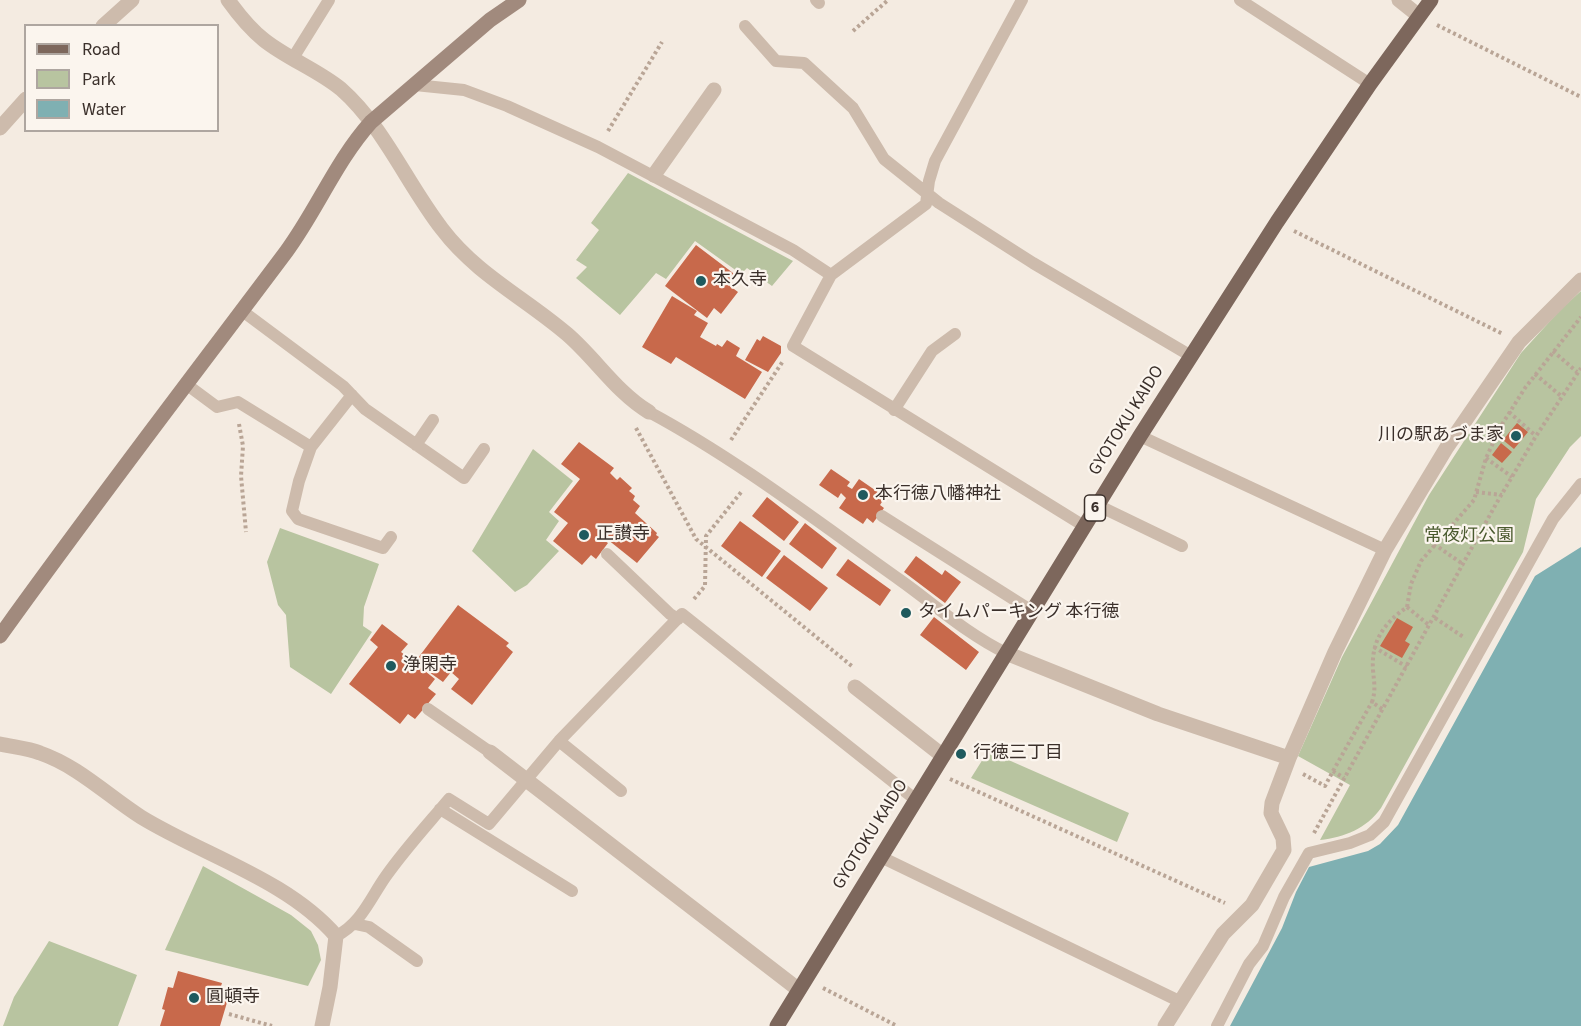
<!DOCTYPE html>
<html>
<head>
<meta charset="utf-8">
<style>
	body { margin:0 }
	#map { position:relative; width:1581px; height:1026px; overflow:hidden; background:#f4ebe1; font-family:"Source Sans 3",sans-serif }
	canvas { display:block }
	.legend { position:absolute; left:24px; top:24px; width:195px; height:108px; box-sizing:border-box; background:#fbf5ee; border:2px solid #aea6a0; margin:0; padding:8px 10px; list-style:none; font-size:18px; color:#3b302b }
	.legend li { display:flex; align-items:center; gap:12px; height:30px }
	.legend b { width:30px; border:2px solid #aea6a0 }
</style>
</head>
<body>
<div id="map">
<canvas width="1581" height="1026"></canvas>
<ul class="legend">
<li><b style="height:8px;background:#7d675c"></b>Road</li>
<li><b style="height:16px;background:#b8c4a0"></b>Park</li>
<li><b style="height:16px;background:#7fb0b2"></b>Water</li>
</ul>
</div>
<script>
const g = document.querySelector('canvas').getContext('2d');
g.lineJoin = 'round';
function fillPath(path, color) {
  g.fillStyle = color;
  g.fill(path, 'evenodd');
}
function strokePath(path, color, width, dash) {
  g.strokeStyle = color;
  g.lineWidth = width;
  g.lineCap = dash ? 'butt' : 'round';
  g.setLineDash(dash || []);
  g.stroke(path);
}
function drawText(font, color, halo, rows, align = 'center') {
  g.font = font + ' "Source Sans 3","Noto Sans JP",sans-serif';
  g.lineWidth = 4.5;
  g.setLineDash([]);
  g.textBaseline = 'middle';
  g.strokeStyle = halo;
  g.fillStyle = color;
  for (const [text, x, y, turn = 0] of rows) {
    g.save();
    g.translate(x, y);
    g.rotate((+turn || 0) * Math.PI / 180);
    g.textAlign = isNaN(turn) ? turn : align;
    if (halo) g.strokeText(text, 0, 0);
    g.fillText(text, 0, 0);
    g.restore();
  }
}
fillPath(new Path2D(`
	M628 173 793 261 772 286 747 268 741 274 695 241 666 279 656 273 620 315 576 278 587 267 576 260 599 230 591 223Z
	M1581 291V436L1570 447 1536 499 1523 552 1381 808C1366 829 1345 837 1320 840L1350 785 1298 756 1342 657 1429 495 1521 353 1561 309Z
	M533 449 573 481 549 512 559 521 546 540 559 551 527 585 515 592 472 551Z
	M280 528 379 564 364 607 363 626 372 632 331 694 290 667 286 615 278 605 267 562Z
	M988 751 1129 813 1117 842 971 778Z
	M203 866 291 915 311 931 318 945 321 960 308 986 165 950Z
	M49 941 137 975 118 1026H3L14 997Z`), '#b8c4a0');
fillPath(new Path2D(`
	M1581 547V1026H1230L1282 928 1296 892 1309 867 1368 851 1380 844 1398 825 1535 576Z`), '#7fb0b2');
fillPath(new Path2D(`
	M696 245 737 276 730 286 738 292 721 314 714 308 707 318 665 286Z
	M672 296 697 311 694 315 708 323 700 337 716 346 717 344 722 347 727 340 740 348 736 356 762 372 745 399 676 357 671 364 642 347Z
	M763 336 781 346V353L768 372 745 360 757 339 760 341Z
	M1517 423 1528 432 1514 449 1503 440Z
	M579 442 614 468 610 473 617 480 620 477 632 488 629 491 635 496 633 500 640 506 635 513 657 533 656 535 659 537 637 563 607 539 605 541 608 543 596 559 591 555 582 565 553 541 568 523 554 512 580 479 561 464Z
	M1501 443 1512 452 1502 463 1492 455Z
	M831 469 850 482 847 486 852 489 859 479 885 497 880 505 884 508 873 523 867 518 863 524 839 508 846 498 841 493 838 498 819 485Z
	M767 497 799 522 784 541 752 516Z
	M740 521 781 551 762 577 721 546Z
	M805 523 837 548 822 569 789 544Z
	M784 555 828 588 810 611 766 578Z
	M916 556 942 575 945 570 961 582 945 603 904 572Z
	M848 559 891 590 880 606 836 575Z
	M458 605 509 643 506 646 513 652 472 705 451 689 459 679 451 672 443 682 415 662Z
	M934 617 979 652 966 670 920 635Z
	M1397 618 1413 627 1405 641 1410 644 1402 658 1380 646Z
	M382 624 408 644 401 652 435 679 428 688 436 694 415 719 408 714 400 724 349 684 378 647 370 640Z
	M178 971 222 983 218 996 228 999 220 1026H160L165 1010 162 1009 168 987 173 988Z`), '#c8694b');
strokePath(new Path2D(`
	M1437 25 1581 97
	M853 31 888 0
	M608 131 662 42
	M1294 231 1503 334
	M1553 351 1577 372
	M1535 374 1561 396
	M1509 412 1536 436
	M239 424 243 446 241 476 246 532
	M636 428 696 539 853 667
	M1481 432 1493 440
	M731 440 783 361
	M1486 458 1512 477
	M1476 492 1502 495
	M1434 544 1464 565
	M694 599 705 586 706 536 742 491
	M1407 607 1430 626
	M1435 618 1465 638
	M1374 647 1407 667
	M1382 709 1372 702C1376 690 1374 682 1373 670 1371 641 1384 623 1407 607L1411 584 1421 561 1474 500 1486 458 1501 426 1525 388 1581 317
	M1333 771 1372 702
	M1303 774 1325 786 1333 771 1344 778
	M950 779 1225 903
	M1314 833 1496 504 1536 436 1581 368
	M823 988 897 1026
	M229 1014 272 1026`), '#b9a596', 4, [3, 3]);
strokePath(new Path2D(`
	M816 0 819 3
	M1022 0 935 161 929 181 926 204 831 275 793 346 1084 526
	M1240 0 1370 84
	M745 26 776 61 804 63 853 108 884 159 939 203 1033 263 1191 356
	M293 58 329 0
	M415 85 464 90 507 106 598 147 793 250 831 275
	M241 310 343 386 365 409 464 478 484 449
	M186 384 217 407 238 402 311 447
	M352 395 311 447 299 481 292 511 298 519 383 548 391 537
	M894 410 932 351 955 334
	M649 412C738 460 818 522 900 580 935 605 967 634 1006 653
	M1140 436 1385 550
	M416 445 433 420
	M1097 505 1182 546
	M882 516 1032 611
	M607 554 670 614 678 619
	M428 709 490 752
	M559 741 621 791
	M440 809 572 891
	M881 857 1179 1001
	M355 924 369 927 417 961
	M336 936C361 924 371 897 386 876 405 849 428 824 449 799L489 824 559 741 682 614 916 800
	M1217 1026 1249 964 1263 946 1284 897 1309 853 1350 843 1370 835 1384 822 1553 519 1581 484`), '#cdbbac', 12);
strokePath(new Path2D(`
	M228 0C238 14 250 29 264 40 288 59 318 70 341 89 384 127 407 184 442 229 476 274 525 298 567 334 596 359 616 392 649 412
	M1399 0 1419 16
	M103 26 132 0
	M0 128 26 99
	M654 175 714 90
	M1006 653 1158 714 1289 758
	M855 687 943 756
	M0 744C13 747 28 748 40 753 78 766 108 796 141 817 203 855 288 880 336 936L330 987 322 1026
	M490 752 799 990
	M1165 1026 1223 934 1252 905 1284 850 1283 838 1271 813 1272 803 1289 758 1335 652 1385 550 1447 447 1519 342 1581 280`), '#cdbbac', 15);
strokePath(new Path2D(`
	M0 636C93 506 190 380 286 252 317 210 336 161 371 122L490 20 519 0`), '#a18a7d', 15);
strokePath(new Path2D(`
	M777 1026 1140 436 1277 222 1370 84 1431 0`), '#7d675c', 15);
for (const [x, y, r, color] of [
	[701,281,6,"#1f5a5e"],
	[1516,436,6,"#1f5a5e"],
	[863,495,6,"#1f5a5e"],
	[584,535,6,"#1f5a5e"],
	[906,613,6,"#1f5a5e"],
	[391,666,6,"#1f5a5e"],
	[961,754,6,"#1f5a5e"],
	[194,998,6,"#1f5a5e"]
]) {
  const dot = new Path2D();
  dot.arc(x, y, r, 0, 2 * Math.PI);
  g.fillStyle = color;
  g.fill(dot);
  strokePath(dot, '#fbf5ee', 2);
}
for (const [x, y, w] of [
	[1095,508,21]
]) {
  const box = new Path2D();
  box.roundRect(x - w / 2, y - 13, w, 26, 4.5);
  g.fillStyle = '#fbf5ee';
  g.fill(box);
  strokePath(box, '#3b302b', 1.5);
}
drawText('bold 16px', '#3b302b', null, [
	["6",1095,508]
]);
drawText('18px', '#3b302b', '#fbf5ee', [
	["本久寺",713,281],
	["川の駅あづま家",1504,436,"right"],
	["本行徳八幡神社",875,495],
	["正讃寺",596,535],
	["タイムパーキング 本行徳",918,613],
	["浄閑寺",403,666],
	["行徳三丁目",973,754],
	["圓頓寺",206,998]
], 'left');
drawText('18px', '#3b302b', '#fbf5ee', [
	["GYOTOKU KAIDO",1127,421,-58],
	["GYOTOKU KAIDO",871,835,-58]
]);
drawText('18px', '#4a5a2e', '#fbf5ee', [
	["常夜灯公園",1469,537]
]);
</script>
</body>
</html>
